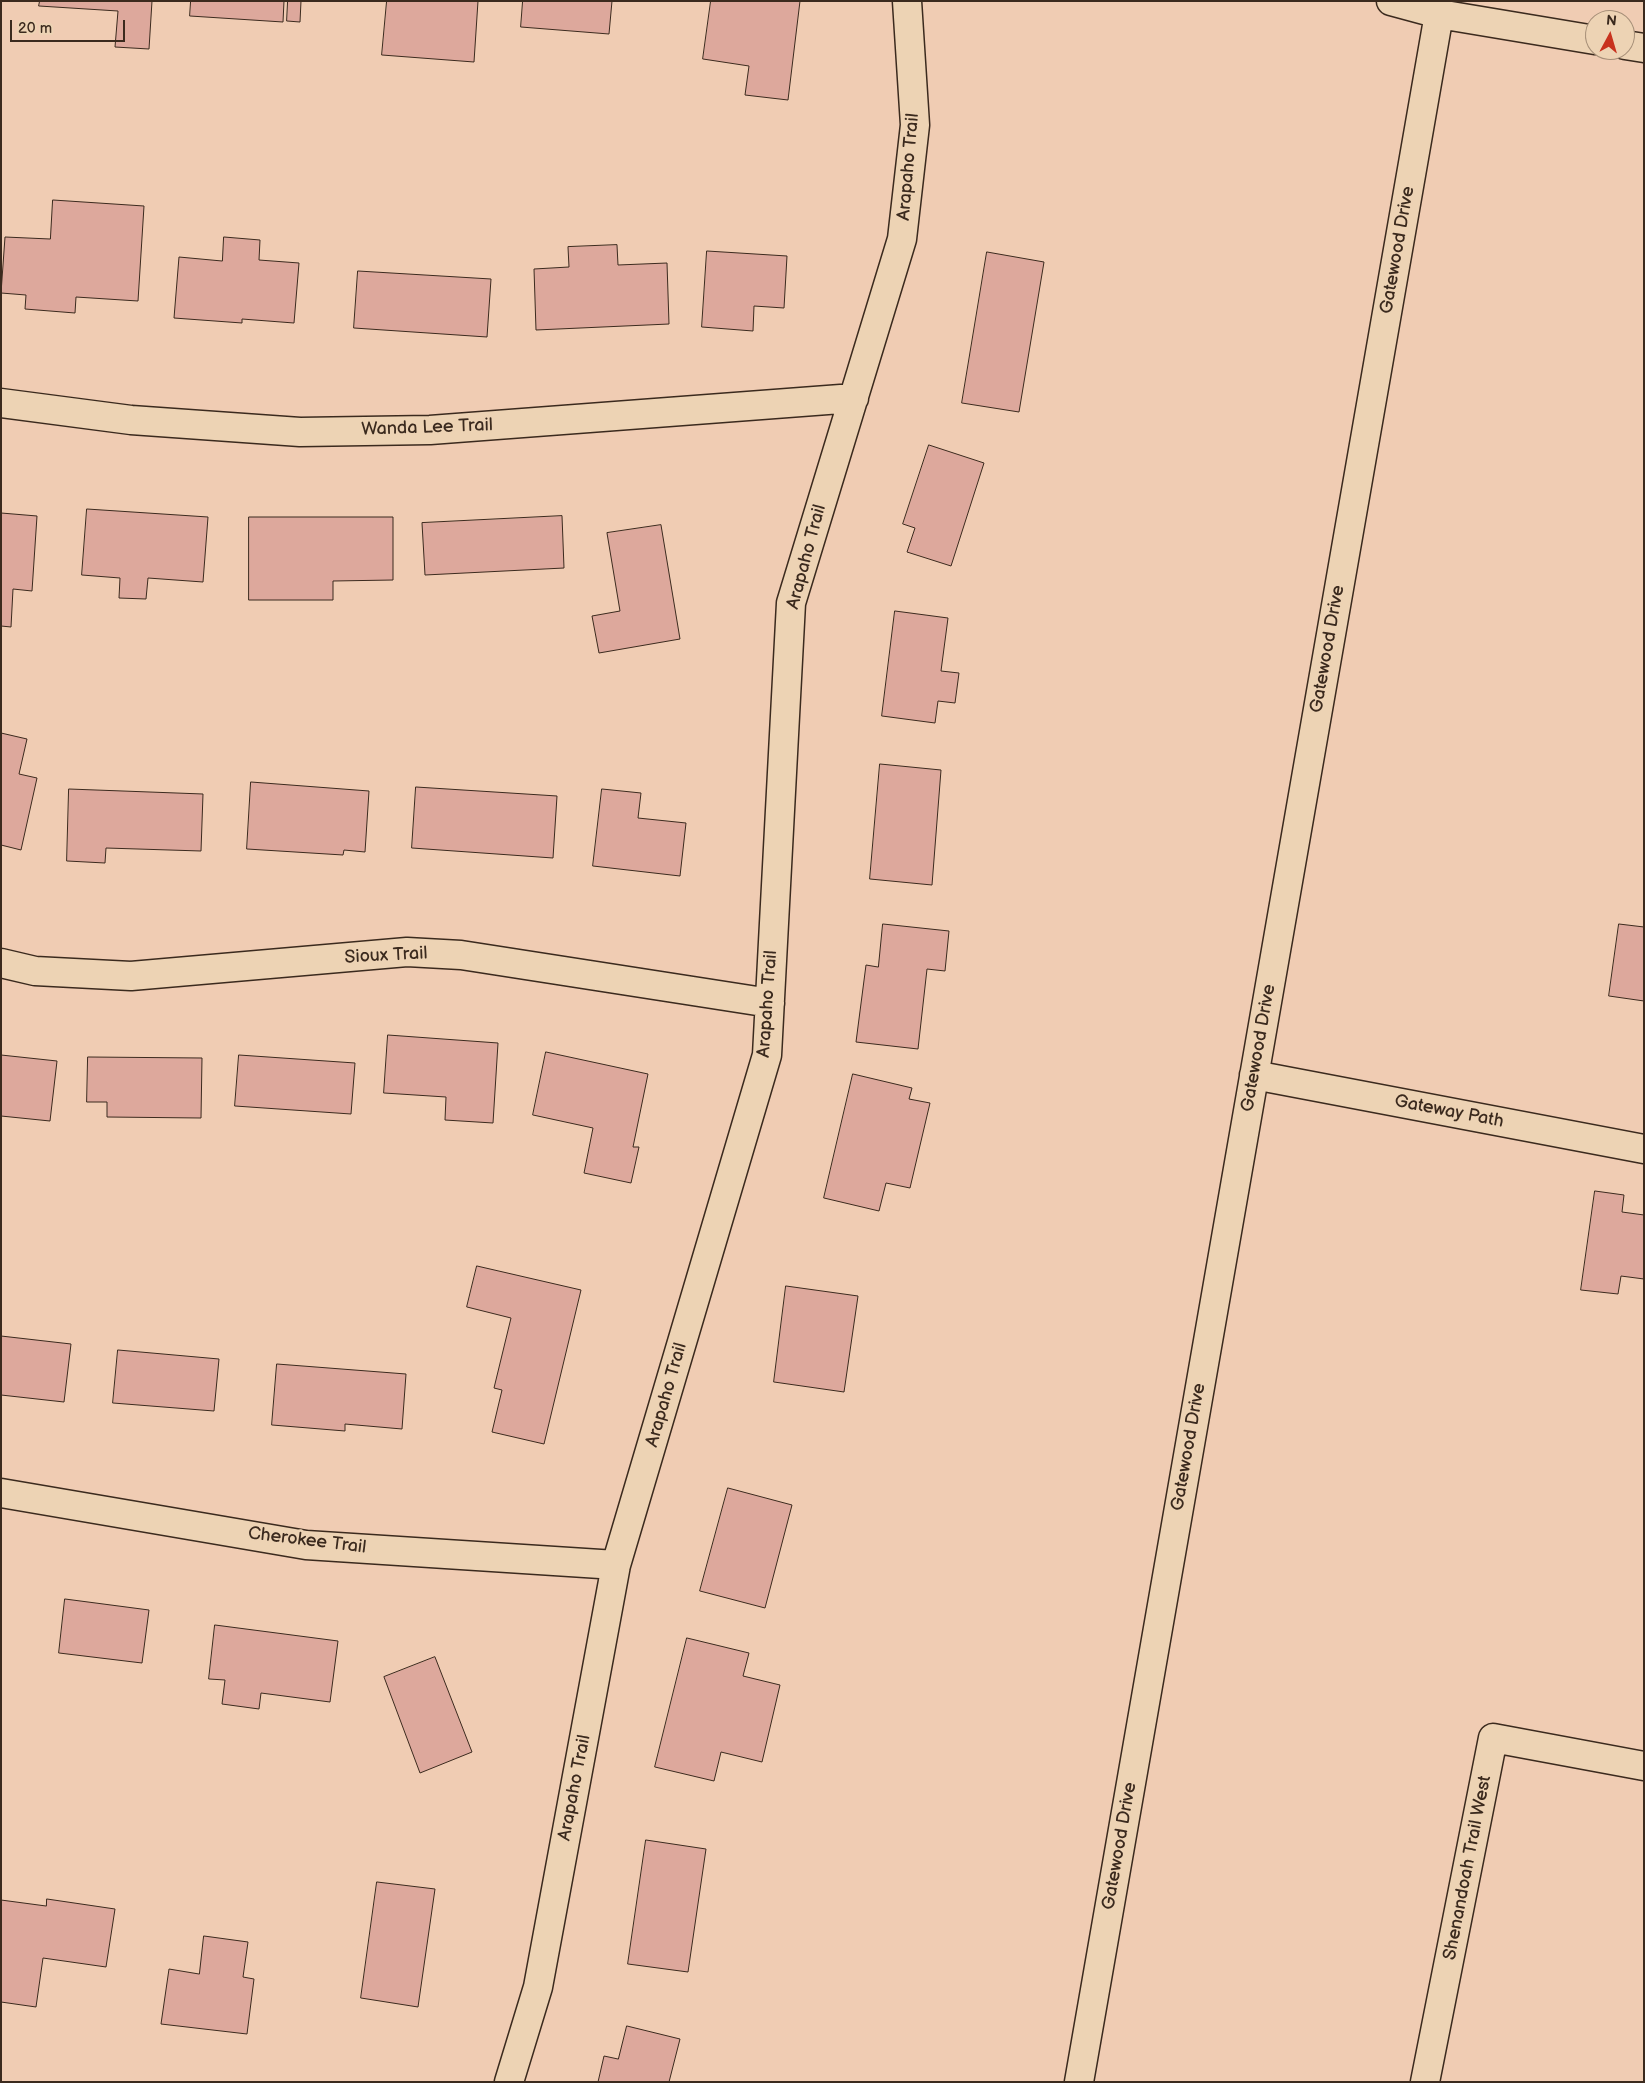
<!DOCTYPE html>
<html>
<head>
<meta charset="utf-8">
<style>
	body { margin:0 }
	#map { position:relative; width:1645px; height:2083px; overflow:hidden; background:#f0ccb3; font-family:"Balsamiq Sans",sans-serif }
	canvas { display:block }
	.frame { position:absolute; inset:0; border:2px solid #3b2a1e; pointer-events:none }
	.north { position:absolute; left:1585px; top:10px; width:50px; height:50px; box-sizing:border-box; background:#edd3b4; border:1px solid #a68f78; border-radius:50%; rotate:6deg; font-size:14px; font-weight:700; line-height:20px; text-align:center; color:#3b2a1e }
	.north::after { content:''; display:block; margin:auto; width:18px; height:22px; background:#c8321e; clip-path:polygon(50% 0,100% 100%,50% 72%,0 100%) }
	.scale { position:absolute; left:10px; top:20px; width:115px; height:22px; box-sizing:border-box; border:2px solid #3b2a1e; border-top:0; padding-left:6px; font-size:15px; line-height:18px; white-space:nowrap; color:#3b2a1e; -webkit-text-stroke:4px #edd3b4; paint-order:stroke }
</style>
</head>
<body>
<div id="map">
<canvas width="1645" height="2083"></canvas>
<div class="frame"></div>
<div class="north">N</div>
<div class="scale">20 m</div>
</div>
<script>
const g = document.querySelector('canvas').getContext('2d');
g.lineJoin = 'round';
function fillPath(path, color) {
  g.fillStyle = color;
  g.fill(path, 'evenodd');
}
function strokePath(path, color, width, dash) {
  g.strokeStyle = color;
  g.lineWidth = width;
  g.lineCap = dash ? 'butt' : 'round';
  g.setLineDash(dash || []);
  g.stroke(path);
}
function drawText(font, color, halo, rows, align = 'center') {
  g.font = font + ' "Balsamiq Sans",sans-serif';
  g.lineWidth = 5;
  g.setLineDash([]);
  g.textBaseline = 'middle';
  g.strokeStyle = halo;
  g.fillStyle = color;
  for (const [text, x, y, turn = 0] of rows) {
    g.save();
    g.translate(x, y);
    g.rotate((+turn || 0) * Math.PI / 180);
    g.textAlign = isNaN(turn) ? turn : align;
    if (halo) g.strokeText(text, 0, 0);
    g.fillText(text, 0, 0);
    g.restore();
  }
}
const building = new Path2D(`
	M40 1H152L149 49 115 47 118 11 39 6Z
	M191 1H284L283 22 190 16Z
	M288 1H301L300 22 287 21Z
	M387 1H478L474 62 382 55Z
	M523 1H612L609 34 521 27Z
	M711 1H800L788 100 745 95 749 66 703 59Z
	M53 200 144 206 138 301 76 297 75 313 25 309 26 295 1 293 5 237 50 239Z
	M224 237 260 240 259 260 299 263 294 323 242 319V323L174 318 179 257 222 261Z
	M617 245 618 265 667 263 669 324 536 330 534 269 569 267 568 247Z
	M707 251 787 256 784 308 754 306 753 331 702 327Z
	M987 252 1044 262 1019 412 962 403Z
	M358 271 491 279 487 337 354 328Z
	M929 445 984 463 951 566 907 552 915 528 903 524Z
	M87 509 208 517 203 582 148 578 146 599 119 598 120 578 82 575Z
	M1 513 37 516 32 591 13 589 11 627 1 626Z
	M562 516 564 568 425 575 422 523Z
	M249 517H393V580L333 581V600H249Z
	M661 525 680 639 599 653 592 616 620 611 607 533Z
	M895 611 948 618 941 671 959 673 955 703 938 701 935 723 882 716Z
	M1 733 27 739 19 774 37 778 21 850 1 845Z
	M880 764 941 770 932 885 870 879Z
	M251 782 369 791 365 852 344 850 343 855 247 849Z
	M416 787 557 796 553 858 412 848Z
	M69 789 203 794 201 851 106 848 105 863 67 861Z
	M602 789 641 793 638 818 686 823 680 876 593 866Z
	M883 924 949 931 945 971 927 969 918 1049 856 1042 866 965 878 967Z
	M1619 924 1644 927V1001L1609 996Z
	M388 1035 498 1043 493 1123 445 1120 446 1097 384 1093Z
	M546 1052 648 1074 633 1147H639L631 1183 584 1173 593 1128 533 1115Z
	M1 1055 57 1061 50 1121 1 1116Z
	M239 1055 355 1063 351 1114 235 1106Z
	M88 1057 202 1058 201 1118 107 1117V1102H87Z
	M853 1074 912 1088 909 1099 930 1103 910 1188 886 1183 879 1211 824 1198Z
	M1595 1191 1624 1195 1622 1212 1644 1215V1279L1621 1276 1618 1294 1581 1290Z
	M477 1266 581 1290 544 1444 492 1432 502 1390 494 1388 511 1318 467 1307Z
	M786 1286 858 1296 844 1392 774 1382Z
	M1 1336 71 1344 64 1402 1 1395Z
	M118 1350 219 1359 214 1411 113 1403Z
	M277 1364 406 1374 402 1429 345 1424V1431L272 1425Z
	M728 1488 792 1505 765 1608 700 1591Z
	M65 1599 149 1610 142 1663 59 1653Z
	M215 1625 338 1641 330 1702 261 1693 259 1709 222 1704 225 1680 209 1679Z
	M687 1638 749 1653 743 1676 780 1685 762 1762 721 1752 714 1781 655 1767Z
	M435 1657 472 1752 420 1773 384 1677Z
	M646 1840 706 1849 688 1972 628 1964Z
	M377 1882 435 1889 418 2007 361 1998Z
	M47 1899 115 1909 106 1967 43 1958 36 2007 1 2002V1900L46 1906Z
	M204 1936 248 1942 243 1977 254 1979 247 2034 161 2024 169 1969 199 1974Z
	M627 2026 680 2039 669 2082H598L604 2056 618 2059Z`);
fillPath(building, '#dda89c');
strokePath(building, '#3b2a1e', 1);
const street = new Path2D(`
	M1391 1 1439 14 1595 40
	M1625 45 1644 48
	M1 403 131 420 300 432 430 430 854 398
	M1 963 35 971 131 976 407 952 461 955 770 1003
	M1254 1075 1644 1149
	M1 1493 306 1545 616 1565
	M509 2082 538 1987 616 1565 767 1055 791 603 902 239 915 125 907 1
	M1079 2082 1439 14
	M1425 2082 1493 1738 1644 1766`);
strokePath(street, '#3b2a1e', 31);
strokePath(street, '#edd3b4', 28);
drawText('18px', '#3b2a1e', '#edd3b4', [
	["Arapaho Trail",909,167,-85],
	["Gatewood Drive",1398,250,-80],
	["Wanda Lee Trail",427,428,-2],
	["Arapaho Trail",807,557,-75],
	["Gatewood Drive",1328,649,-80],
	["Sioux Trail",386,956,-3],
	["Arapaho Trail",768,1004,-86],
	["Gatewood Drive",1259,1048,-80],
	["Gateway Path",1449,1112,11],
	["Arapaho Trail",667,1395,-74],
	["Gatewood Drive",1189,1447,-80],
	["Cherokee Trail",307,1541,7],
	["Arapaho Trail",575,1788,-79],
	["Gatewood Drive",1120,1846,-80],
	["Shenandoah Trail West",1468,1868,-79]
]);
</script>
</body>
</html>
